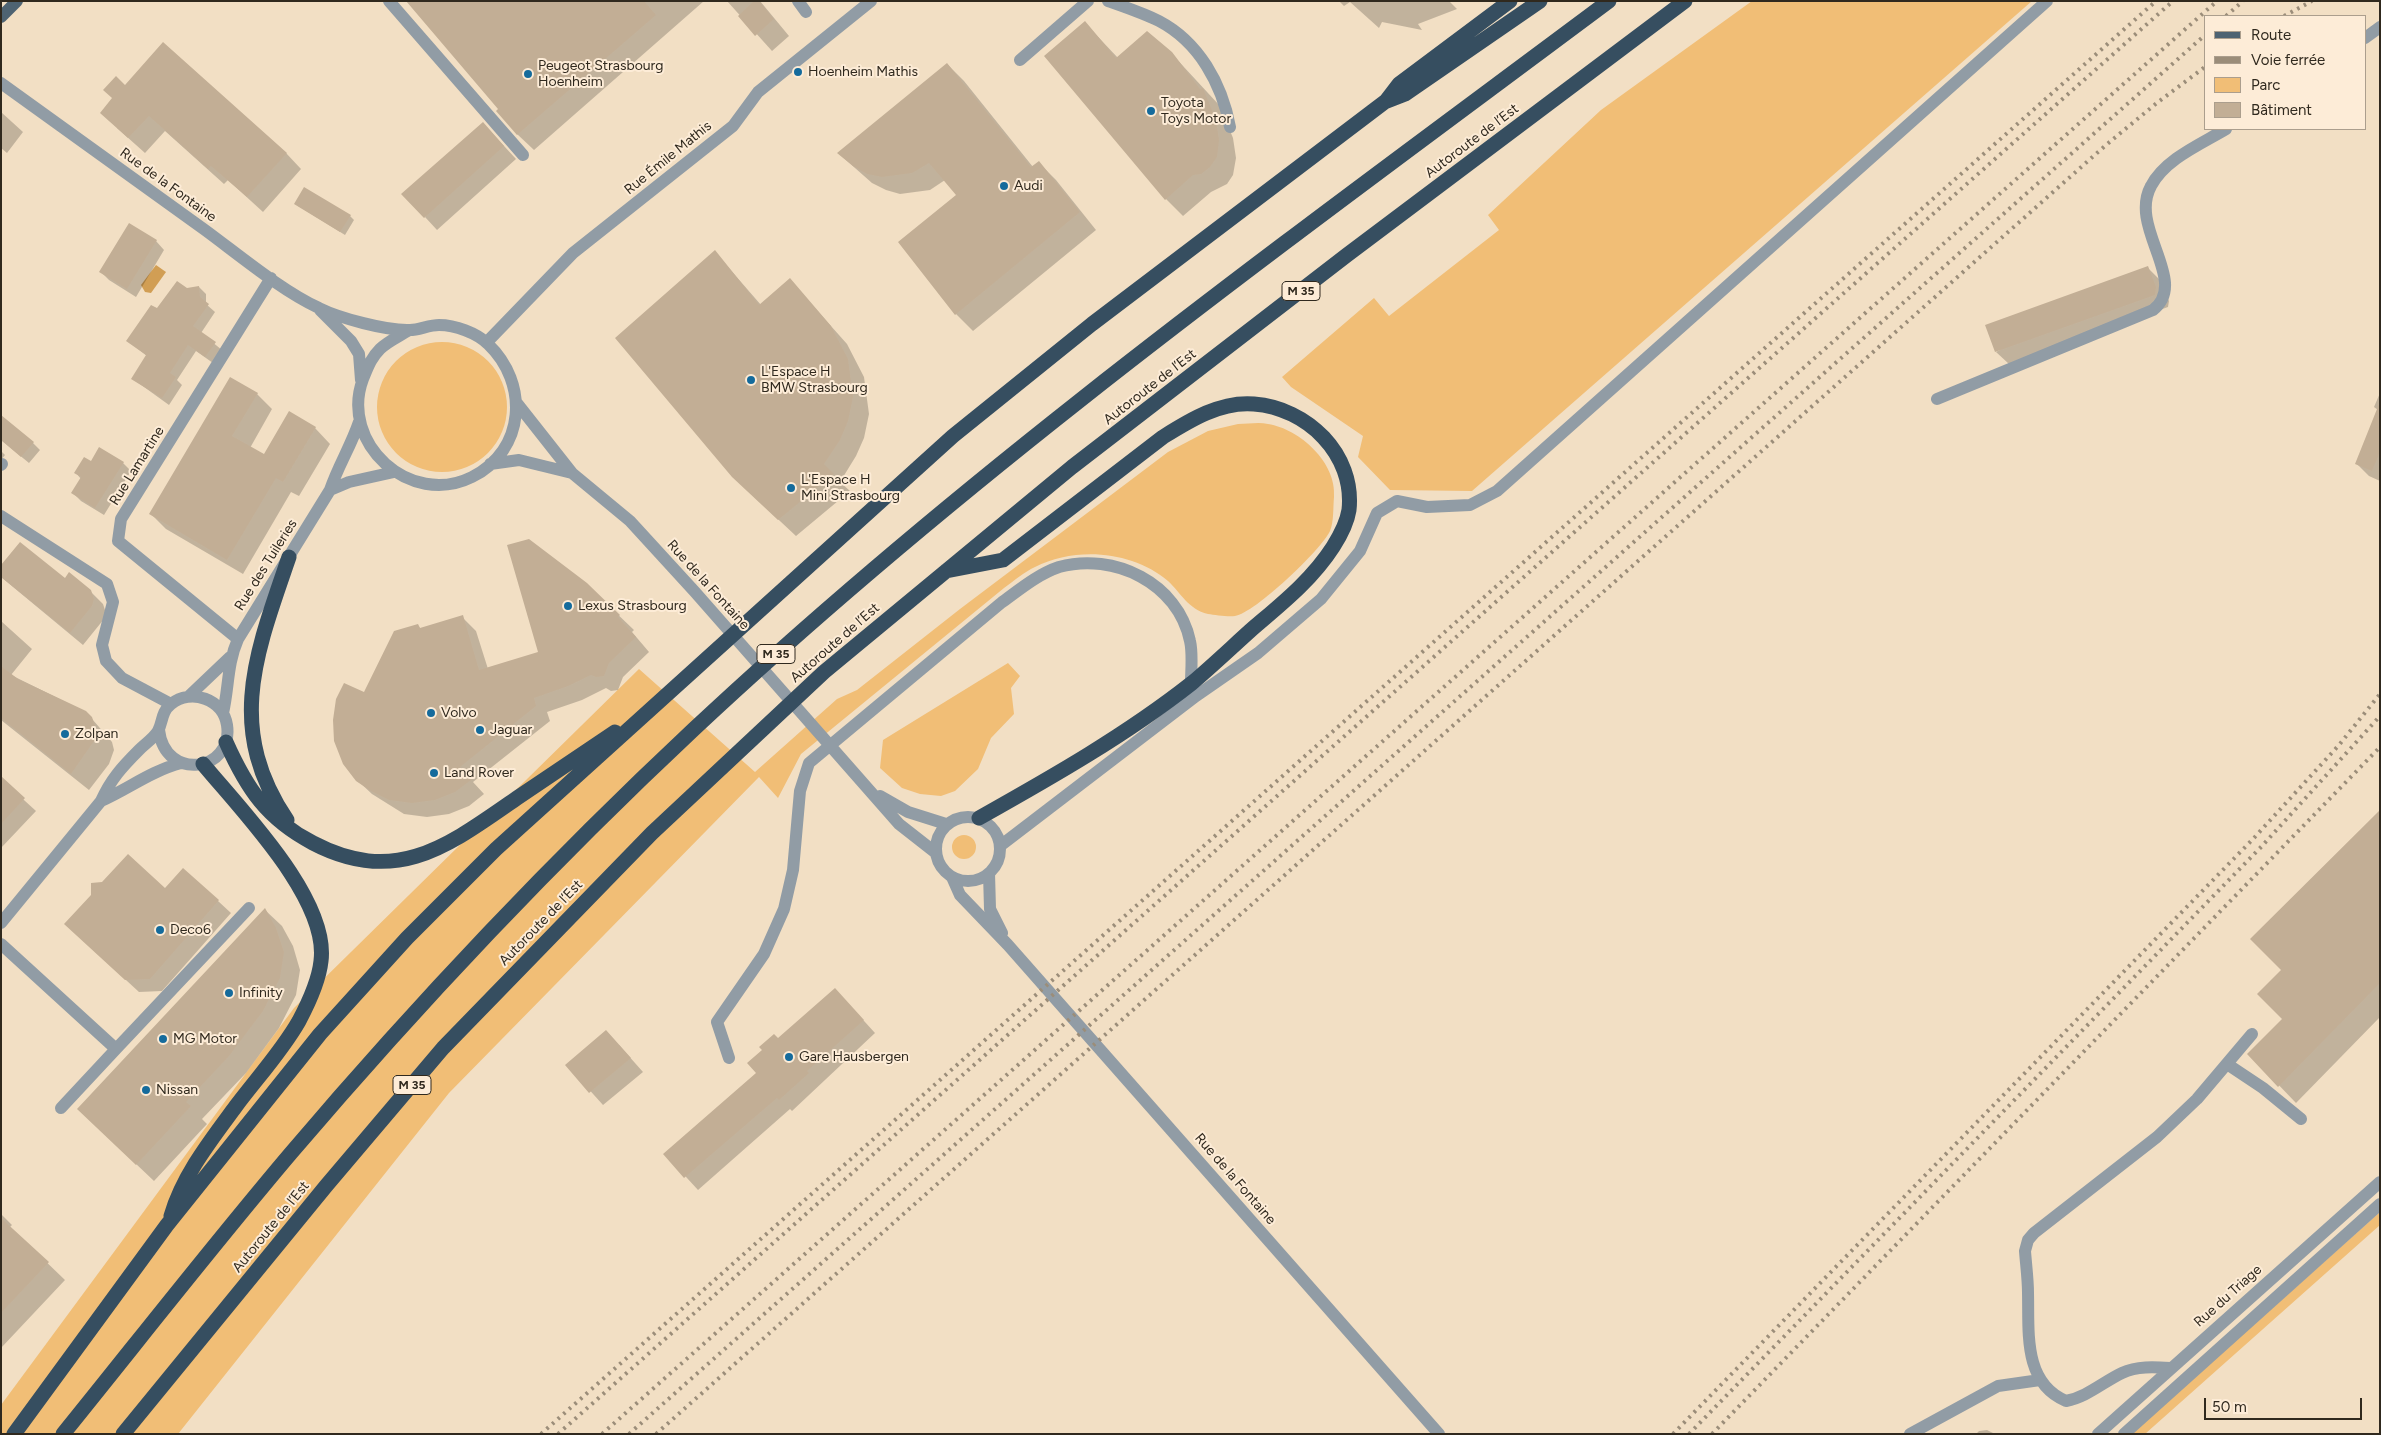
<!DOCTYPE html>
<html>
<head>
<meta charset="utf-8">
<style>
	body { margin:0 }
	#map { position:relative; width:2381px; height:1435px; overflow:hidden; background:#f2dfc4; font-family:Figtree,sans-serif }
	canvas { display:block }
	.frame { position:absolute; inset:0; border:2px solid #30291e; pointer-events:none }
	.legend { position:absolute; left:2204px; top:15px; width:162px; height:115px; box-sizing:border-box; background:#fdecd7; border:1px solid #ab9e8d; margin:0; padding:6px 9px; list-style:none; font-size:15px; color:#30291e }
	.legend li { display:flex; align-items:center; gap:10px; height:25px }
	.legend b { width:25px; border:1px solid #ab9e8d }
	.scale { position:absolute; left:2204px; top:1398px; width:158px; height:22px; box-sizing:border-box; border:2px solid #30291e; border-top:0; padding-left:6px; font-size:15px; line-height:18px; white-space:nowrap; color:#30291e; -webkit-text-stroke:4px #fdecd7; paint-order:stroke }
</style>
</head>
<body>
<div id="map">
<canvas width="2381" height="1435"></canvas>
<div class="frame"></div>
<ul class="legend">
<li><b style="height:6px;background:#4e6372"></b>Route</li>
<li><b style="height:6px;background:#9b8d79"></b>Voie ferrée</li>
<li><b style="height:14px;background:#f1be76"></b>Parc</li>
<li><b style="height:14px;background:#c2ae95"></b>Bâtiment</li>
</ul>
<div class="scale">50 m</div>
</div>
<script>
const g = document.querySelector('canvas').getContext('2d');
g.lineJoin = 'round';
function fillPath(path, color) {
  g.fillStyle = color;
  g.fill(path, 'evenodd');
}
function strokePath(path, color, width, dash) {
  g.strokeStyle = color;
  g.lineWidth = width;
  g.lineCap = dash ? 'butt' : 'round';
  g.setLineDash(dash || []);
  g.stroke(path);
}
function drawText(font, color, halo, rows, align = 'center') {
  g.font = font + ' Figtree,sans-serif';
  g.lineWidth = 4;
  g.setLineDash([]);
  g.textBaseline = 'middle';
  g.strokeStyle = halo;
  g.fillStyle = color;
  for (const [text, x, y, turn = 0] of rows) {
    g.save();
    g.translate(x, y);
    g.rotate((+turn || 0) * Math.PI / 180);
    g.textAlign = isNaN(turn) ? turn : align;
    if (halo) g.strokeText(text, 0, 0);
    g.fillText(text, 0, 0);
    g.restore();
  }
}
fillPath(new Path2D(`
	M1752 1H2032L1472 491 1390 490 1358 457 1363 436 1291 387 1282 377 1374 298 1389 316 1499 230 1488 215 1601 110Z
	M377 407a65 65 0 1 1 130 0a65 65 0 1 1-130 0Z
	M1238 424C1248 424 1259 422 1268 424 1300 429 1337 463 1334 497 1333 507 1334 522 1330 531 1321 550 1255 613 1235 616 1228 617 1215 615 1208 614 1188 609 1181 593 1168 581 1133 551 1076 546 1035 567 1024 572 1014 581 1004 588L801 754 778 798 759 777 449 1093 178 1434H1V1405L294 1008 639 669 755 772 837 699 857 690 960 609 1168 452 1208 431Z
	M1008 663 1020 676 1011 688 1014 714 991 738 978 769 955 791 941 796 920 794 902 788 880 768 883 740Z
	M952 847a12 12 0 1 1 24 0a12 12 0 1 1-24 0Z
	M2380 1212V1225L2145 1434H2131Z`), '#f1be76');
fillPath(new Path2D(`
	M156 265 166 272 151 293 145 292 141 285Z`), '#d19e54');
fillPath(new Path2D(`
	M408 1H704L534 150 517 134 500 109Z
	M727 1H760L789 36 772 51Z
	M1339 1H1449L1457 9 1418 24 1422 30 1382 22 1379 28 1350 2 1344 6Z
	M1085 23 1118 58 1171 53 1220 106 1233 138 1236 158 1233 175 1227 184 1211 192 1183 216 1166 199Z
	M947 64 964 81 1033 167 1039 163 1056 180 1096 230 973 331 956 314 958 195 945 180 930 190 900 194 886 190 872 183 838 153Z
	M125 86 286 153 301 169 263 212 228 180 224 184 165 131 145 153 117 128Z
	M1 112 23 132 7 153 1 148Z
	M483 123 516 159 437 230 425 217Z
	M295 204 350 216 354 220 345 235Z
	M156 241 164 250 136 297 109 280 101 272Z
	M715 252 761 305 790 280 847 344 864 377 869 414 864 438 856 456 840 482 850 491 796 536 750 493Z
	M2148 268 2161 281 2169 301 2168 307 2009 364 1996 352Z
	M199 287 206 294V304L215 312 201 333 222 350 213 363 196 351 177 380 182 385 169 405 133 379 147 356 128 341 157 310 187 290Z
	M2380 393V481L2369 476 2357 464 2378 410 2374 407Z
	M257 394 272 409 250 448 264 456 315 428 330 444 299 496 291 492 243 574 166 529 151 514Z
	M1 440 33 443 40 450 29 463Z
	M1 451 5 455 1 460Z
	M91 463H123L131 471 104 515 81 501 73 493 81 479 76 473Z
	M1 577 65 579 90 591 103 604 106 613 104 619 83 645Z
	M586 584 634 630 632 632 649 652 623 677 618 690 611 691 606 688 582 700 547 712 550 721 473 782 484 794 469 806 449 814 427 817 404 814 372 794 357 780 364 694 418 626 421 629 462 617 476 631 488 669 539 653Z
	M1 621 32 649 11 675 86 712 112 742 114 750 109 764 89 790 1 720Z
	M1 779 36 811 1 848Z
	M2380 811V1017L2296 1103 2249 1054 2284 1019 2282 970Z
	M165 890 218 901 231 913 162 991 139 992 78 936Z
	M265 910 282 926 293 946 300 970 296 995 279 1028 246 1073 202 1119 207 1124 154 1181 96 1126Z
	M835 989 875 1033 792 1111 790 1109 698 1190 665 1154 757 1073 778 1039Z
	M619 1045 643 1072 603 1105 567 1065Z
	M1 1214 12 1225 10 1227 65 1280 1 1348Z
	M1987 1430 1995 1434H1976L1979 1431Z`), '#0003');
fillPath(new Path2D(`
	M406 1H644L656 15 517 135 496 111 498 109Z
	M754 1H759L774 19 755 36 738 16Z
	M1085 21 1116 58 1147 31 1172 52 1200 89 1203 88 1216 120 1219 140 1217 157 1210 167 1201 174 1193 175 1165 200 1044 56Z
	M163 42 287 153 247 197 211 166 208 169 149 116 128 138 100 113 112 98 103 90 116 76 125 85Z
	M947 63 1031 167 1039 161 1080 212 955 315 898 242 956 195 929 163 912 173 882 177 867 174 853 166 837 153Z
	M483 122 504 146 424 218 401 194Z
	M304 187 351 215 340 232 294 204Z
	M129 223 157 240 127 289 99 272Z
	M715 250 759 305 790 278 831 326 848 359 853 397 848 421 840 440 824 464 834 474 778 520 732 477 615 338Z
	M2148 266 2156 287 2155 295 1995 352 1985 325Z
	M177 281 187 288 199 286 200 297 209 304 193 326 216 342 205 357 188 345 170 373 176 377 162 398 131 379 146 355 126 341 151 305 157 308Z
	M230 377 258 393 232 436 264 454 289 411 316 427 283 482 276 478 227 560 149 514Z
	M2379 404 2380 452 2372 471 2355 464Z
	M1 415 34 442 21 457 1 440Z
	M99 447 124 462 95 508 71 493 81 477 74 473 84 457 91 461Z
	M529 539 587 583 620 615 618 617 636 637 609 663 604 676 596 677 591 675 568 686 534 698 536 706 460 767 471 780 455 792 435 800 412 803 389 800 371 791 356 781 343 764 334 741 333 720 336 699 344 683 364 692 394 631 418 624 420 628 463 615 479 670 538 652 507 545Z
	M20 542 65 578 69 572 91 590 94 599 92 606 70 633 1 577V565Z
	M1 666 18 679 86 711 92 717 97 732 94 741 71 774 1 718Z
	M1 776 25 798 1 824Z
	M2380 810V983L2278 1087 2247 1054 2282 1019 2257 994 2281 970 2250 939Z
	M128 854 165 888 183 868 219 900 150 979 125 980 64 924 91 895V883L102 882Z
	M265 908 276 928 284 952 280 978 263 1011 229 1056 186 1102 191 1106 136 1165 77 1109Z
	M835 988 864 1020 807 1071 809 1073 779 1100 777 1098 684 1178 663 1154 756 1073 747 1063 762 1050 759 1047 774 1034 778 1038Z
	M606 1030 631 1058 589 1093 565 1065Z
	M1 1218 49 1262 1 1313Z`), '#c2ae95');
strokePath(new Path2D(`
	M389 1 523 155
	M798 1 806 12
	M1108 1C1125 7 1143 13 1159 21 1199 42 1222 84 1230 127
	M2365 38 2380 27
	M1020 60 1088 1
	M1 83C69 132 137 181 205 230 239 255 282 291 319 308 339 318 387 331 410 330 419 330 429 325 439 325 455 325 477 333 488 344 529 383 526 450 472 477 410 508 339 443 363 379 368 367 371 358 380 349 388 341 400 336 409 330
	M320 310 351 341 359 354 361 380
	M487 342 573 253 733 126 758 92 871 1
	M1937 399 2153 310C2190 281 2128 228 2151 186 2165 159 2201 144 2226 129
	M516 402 572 473 630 521 695 592 899 824 936 853
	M490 464 519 460 572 473
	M1 465 2 464
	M330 490 349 482 394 472
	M1 516 107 584 113 602 102 645 106 661 122 678 171 704
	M238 639 118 541 121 519 271 278
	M189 696 230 657
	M223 713C229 687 227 664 238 639L330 490C338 466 351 446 359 422
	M880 796 908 812 946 824
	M101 801C128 789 151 771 181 763
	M936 849a32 32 0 1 1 64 0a32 32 0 1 1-64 0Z
	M1000 846 1196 696 1258 653 1321 599 1360 551 1377 513 1397 501 1427 507 1470 505 1497 491 2047 1
	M989 873 990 909 1002 933
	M952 877 960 895 1008 945 1439 1434
	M1 923 101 801C111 779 122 767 139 750 145 744 154 738 158 731 163 722 161 712 171 704 191 688 223 699 227 725 234 772 165 782 159 730
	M1 944 116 1049 249 908
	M729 1058 717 1022 764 954 784 909 793 870 800 791 809 763 1001 603C1019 590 1038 574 1059 567 1114 552 1178 583 1190 641 1193 654 1191 670 1191 683L1193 689
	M2227 1064 2263 1088 2301 1119
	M61 1108 116 1049
	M2170 1368C2154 1367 2137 1366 2122 1373 2103 1382 2087 1397 2066 1401 2023 1383 2029 1332 2028 1293 2028 1279 2026 1265 2025 1251L2028 1240 2034 1233 2157 1137 2197 1099 2252 1034
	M1910 1434 1998 1386 2040 1380
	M2098 1434 2380 1182
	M2124 1434 2380 1204`), '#919ca5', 12);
strokePath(new Path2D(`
	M1 17 17 1`), '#4e6372', 12);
strokePath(new Path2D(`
	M1387 101 1405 94 1540 1
	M946 571 1003 560 1163 437C1190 420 1221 401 1254 404 1307 408 1355 454 1349 510 1347 523 1340 536 1333 547 1311 581 1280 605 1251 630 1231 648 1212 666 1192 683 1126 735 1052 777 979 818
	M226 742C247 789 267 819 313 843 397 887 449 845 517 798 550 776 582 754 615 732
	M287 820C225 728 256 653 289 557
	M171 1216C183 1175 211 1140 236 1106 257 1078 282 1051 299 1021 308 1004 319 980 321 961 329 899 241 810 203 764
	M14 1434 167 1225 320 1034 407 938 496 849 953 436 1092 324 1386 101 1399 84 1510 1
	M63 1434C139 1340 213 1245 291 1153 417 1005 552 862 694 729 978 463 1297 234 1609 1
	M123 1434 326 1186 443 1048 652 833 824 672 1072 467 1347 255 1685 1`), '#364e60', 15);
strokePath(new Path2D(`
	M2226 16 2243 1
	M2284 16 2312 1
	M541 1434 2156 1
	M558 1434 2173 1
	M602 1434 2217 1
	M629 1434 2205 35
	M656 1434 2106 145 2158 102 2205 67
	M1673 1434 2253 839 2339 745 2380 694
	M1689 1434 2262 846 2380 716
	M1712 1434 2380 747`), '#9b8d79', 4, [2.5, 5]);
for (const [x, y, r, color] of [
	[798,72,5,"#156b9c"],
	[528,74,5,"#156b9c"],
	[1151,111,5,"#156b9c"],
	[1004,186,5,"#156b9c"],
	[751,380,5,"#156b9c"],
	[791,488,5,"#156b9c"],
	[568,606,5,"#156b9c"],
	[431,713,5,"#156b9c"],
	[480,730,5,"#156b9c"],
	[65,734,5,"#156b9c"],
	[434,773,5,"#156b9c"],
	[160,930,5,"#156b9c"],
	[229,993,5,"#156b9c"],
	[163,1039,5,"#156b9c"],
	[789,1057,5,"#156b9c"],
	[146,1090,5,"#156b9c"]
]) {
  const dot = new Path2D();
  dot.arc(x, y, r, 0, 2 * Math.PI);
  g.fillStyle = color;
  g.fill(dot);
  strokePath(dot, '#fdecd7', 2);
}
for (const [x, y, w] of [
	[1301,291,38],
	[776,654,38],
	[412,1085,38]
]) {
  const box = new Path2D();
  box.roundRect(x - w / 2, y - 9.5, w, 19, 4);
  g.fillStyle = '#fdecd7';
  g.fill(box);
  strokePath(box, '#30291e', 1);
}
drawText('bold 12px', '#30291e', null, [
	["M 35",1301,291],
	["M 35",776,654],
	["M 35",412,1085]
]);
drawText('14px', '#30291e', '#fdecd7', [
	["Peugeot Strasbourg",538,66],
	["Hoenheim",538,82],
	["Hoenheim Mathis",808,72],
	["Toyota",1161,103],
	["Toys Motor",1161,119],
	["Audi",1014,186],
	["L'Espace H",761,372],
	["BMW Strasbourg",761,388],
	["L'Espace H",801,480],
	["Mini Strasbourg",801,496],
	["Lexus Strasbourg",578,606],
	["Volvo",441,713],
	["Jaguar",490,730],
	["Zolpan",75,734],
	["Land Rover",444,773],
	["Deco6",170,930],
	["Infinity",239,993],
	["MG Motor",173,1039],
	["Gare Hausbergen",799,1057],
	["Nissan",156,1090]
], 'left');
drawText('14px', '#30291e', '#fdecd7', [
	["Autoroute de l’Est",1472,141,-37],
	["Rue Émile Mathis",668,158,-39],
	["Rue de la Fontaine",168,185,36],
	["Autoroute de l’Est",1150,387,-38],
	["Rue Lamartine",137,466,-58],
	["Rue des Tuileries",266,565,-58],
	["Rue de la Fontaine",708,585,48],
	["Autoroute de l’Est",835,643,-41],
	["Autoroute de l’Est",541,923,-46],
	["Rue de la Fontaine",1235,1179,49],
	["Autoroute de l’Est",271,1227,-51],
	["Rue du Triage",2228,1296,-42]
]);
</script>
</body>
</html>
